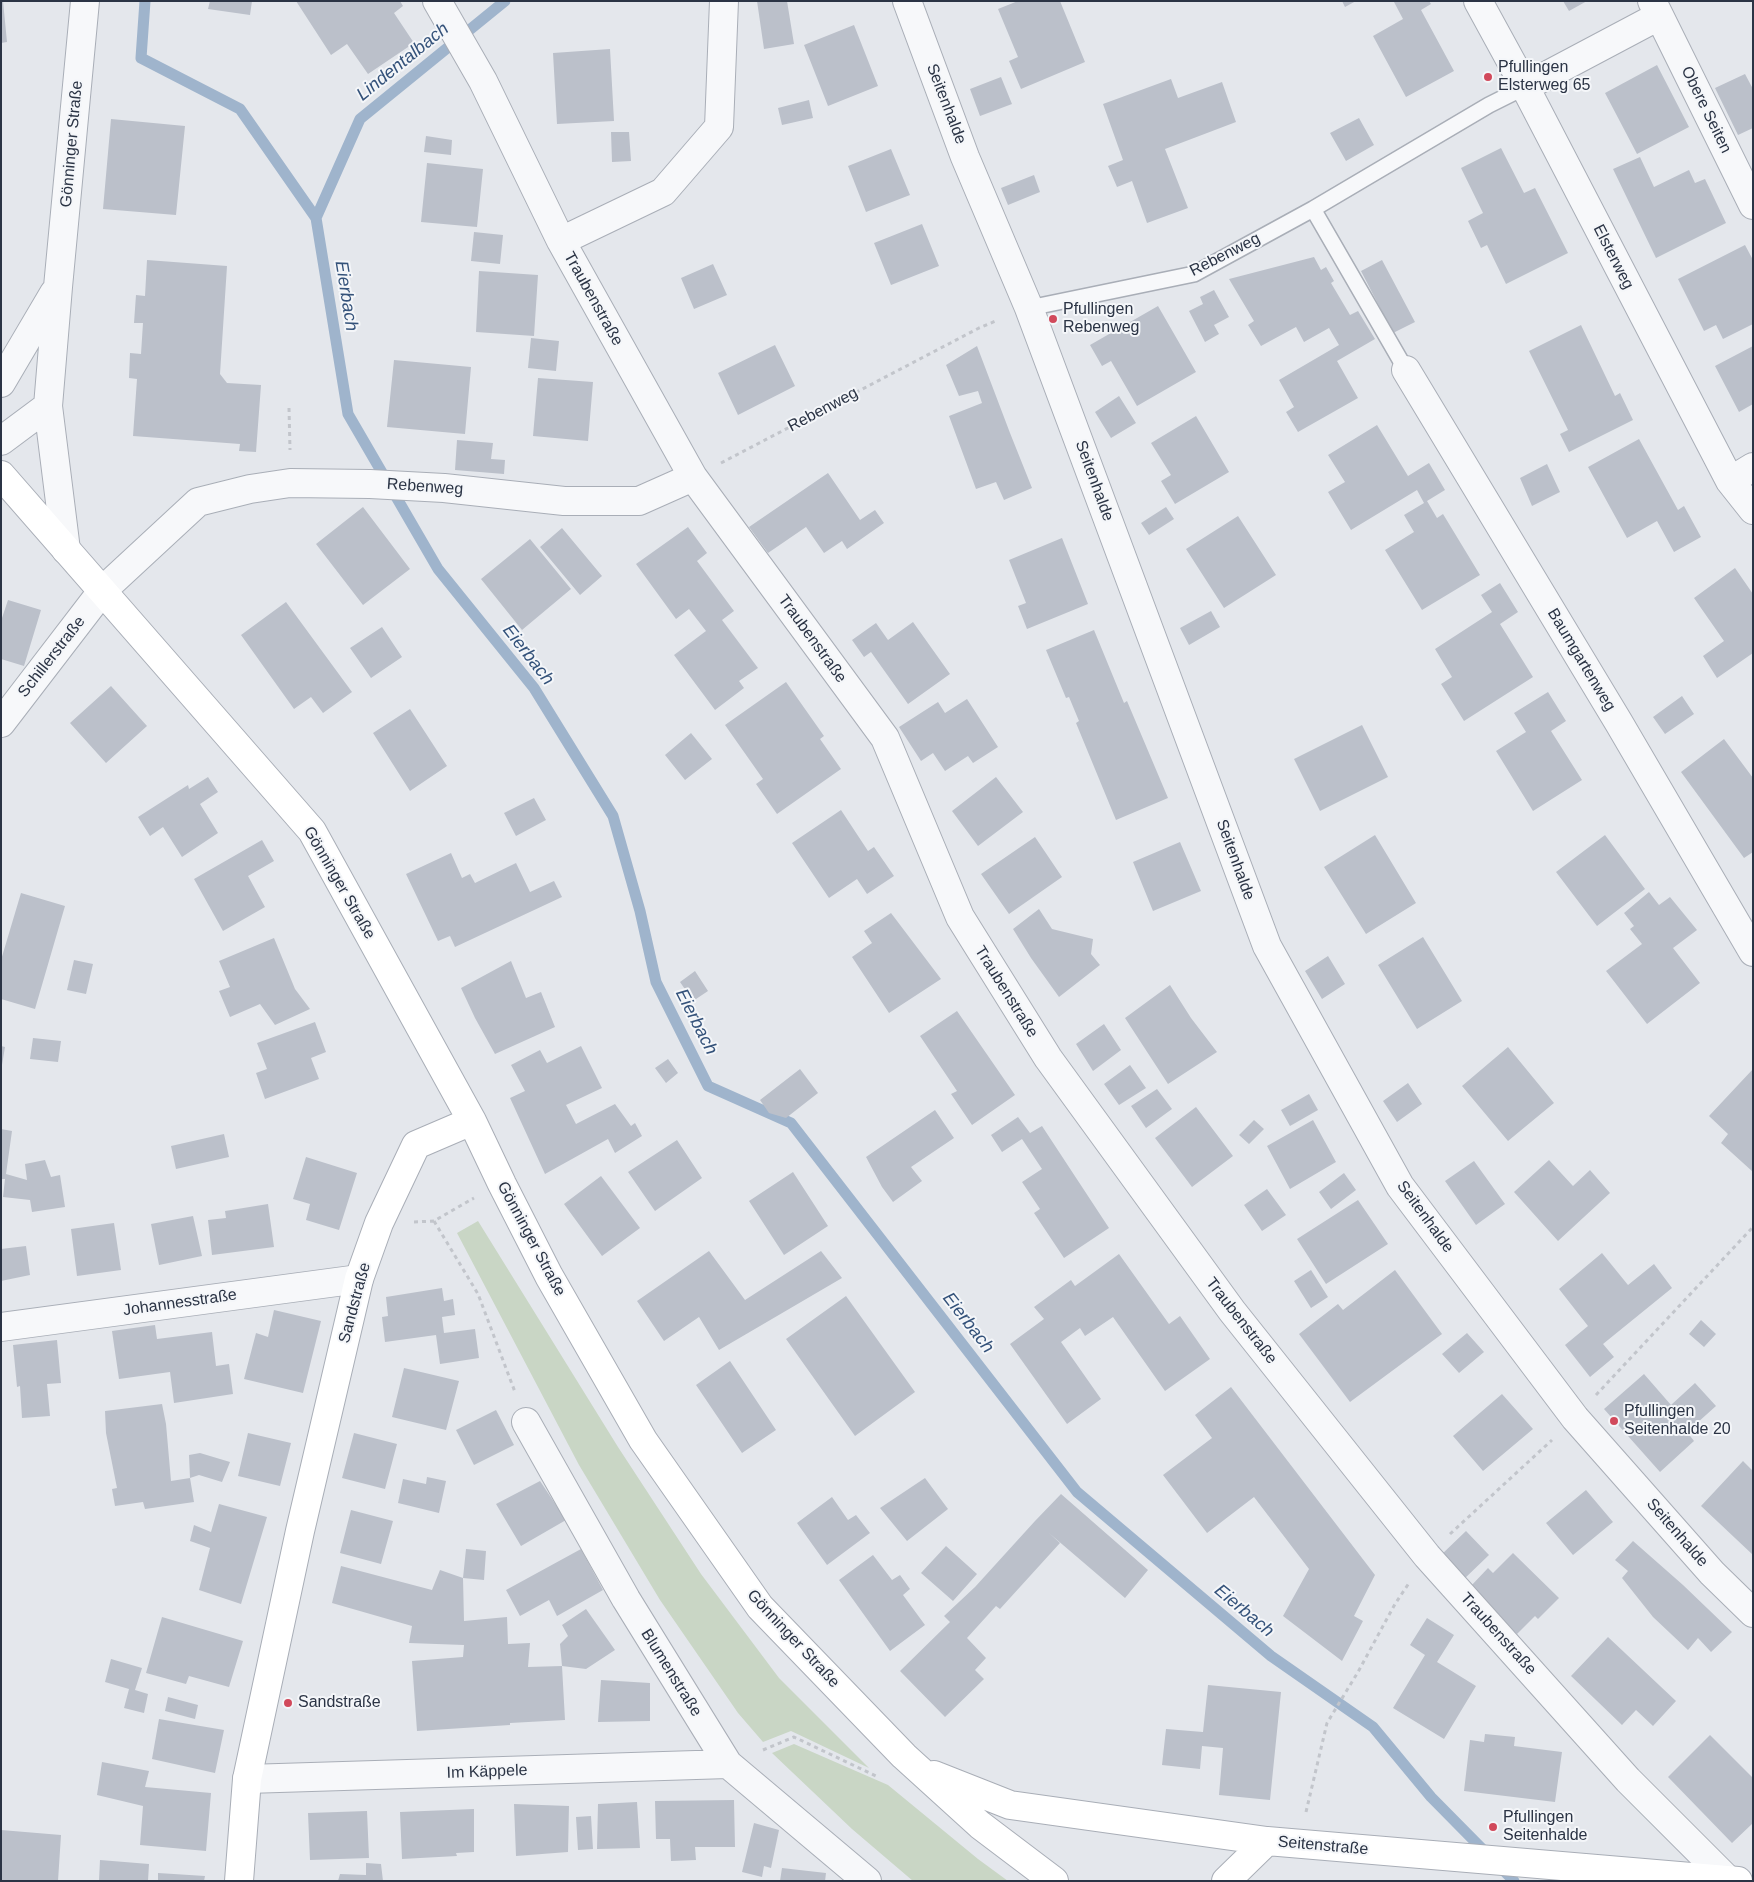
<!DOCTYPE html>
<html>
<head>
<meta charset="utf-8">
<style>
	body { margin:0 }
	#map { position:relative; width:1754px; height:1882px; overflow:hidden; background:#e4e7ec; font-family:Arial,sans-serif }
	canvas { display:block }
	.frame { position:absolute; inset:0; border:2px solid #2b3445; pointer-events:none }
</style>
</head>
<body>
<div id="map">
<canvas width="1754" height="1882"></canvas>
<div class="frame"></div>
</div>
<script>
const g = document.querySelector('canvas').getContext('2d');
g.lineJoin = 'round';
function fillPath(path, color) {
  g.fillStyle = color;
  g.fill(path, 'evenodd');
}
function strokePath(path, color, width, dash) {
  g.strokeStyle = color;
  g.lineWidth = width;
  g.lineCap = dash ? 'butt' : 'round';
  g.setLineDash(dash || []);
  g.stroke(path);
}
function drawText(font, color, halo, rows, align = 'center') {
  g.font = font + ' Arial,sans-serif';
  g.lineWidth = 4;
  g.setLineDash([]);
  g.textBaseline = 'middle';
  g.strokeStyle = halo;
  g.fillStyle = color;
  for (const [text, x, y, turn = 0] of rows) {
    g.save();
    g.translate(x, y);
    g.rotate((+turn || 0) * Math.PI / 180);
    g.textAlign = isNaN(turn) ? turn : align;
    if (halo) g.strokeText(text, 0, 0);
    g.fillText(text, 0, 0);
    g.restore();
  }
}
fillPath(new Path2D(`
	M478 1221 618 1447 701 1574 779 1678 869 1768 791 1731 763 1742 738 1713 660 1600 579 1465 457 1233Z
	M794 1744 888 1785 978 1859 1008 1881H913L852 1829 772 1753Z`), '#c9d6c5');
strokePath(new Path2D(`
	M145 1 141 58 240 109 316 218 348 414 438 569 534 688 613 816 640 911 656 982 708 1086 791 1123 1077 1492 1271 1656 1373 1727 1431 1797 1514 1881
	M316 218 360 119 505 1`), '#9fb4cc', 11);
fillPath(new Path2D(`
	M1 1H3L7 42 1 43Z
	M210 1H252L250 15 208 9Z
	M296 1H400L403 6 394 13 414 43 368 74 347 44 331 55Z
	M757 1H787L794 44 764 49Z
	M1018 1H1060L1085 62 1021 89 1009 61 1018 57 998 9Z
	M1342 1H1356L1345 7Z
	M1396 1H1429L1431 4 1421 10 1454 71 1406 97 1373 36 1403 19 1394 2Z
	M1563 1H1587L1569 11Z
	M854 25 878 86 828 106 804 45Z
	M610 49 614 121 557 124 553 53Z
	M1657 65 1689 127 1637 154 1605 93Z
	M1745 74 1753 89V128L1738 135 1715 88Z
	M1001 77 1012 104 980 116 970 89Z
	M1171 79 1178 98 1222 82 1236 122 1165 149 1188 208 1147 223 1132 181 1117 187 1108 166 1123 160 1103 104Z
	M809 100 813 118 782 125 778 108Z
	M1359 118 1374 145 1346 161 1330 133Z
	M111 119 185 126 176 215 103 209Z
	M611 132H629L631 161 612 162Z
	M426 136 452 140 451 155 424 152Z
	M1501 148 1524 193 1535 188 1568 253 1506 284 1487 245 1481 248 1468 221 1483 213 1461 168Z
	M891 149 910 195 866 212 848 166Z
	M1640 157 1654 187 1689 170 1695 183 1705 179 1726 223 1656 258 1613 169Z
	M427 163 483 169 477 227 421 222Z
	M1034 175 1040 192 1008 205 1001 188Z
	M922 224 939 266 891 285 874 243Z
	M474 232 503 235 500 264 471 261Z
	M1745 245 1753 260V324L1723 339 1716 325 1704 331 1678 279Z
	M1314 257 1321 270 1326 267 1334 281 1331 283 1350 315 1358 311 1375 339 1337 361 1358 398 1298 432 1286 412 1294 407 1279 380 1339 345 1329 328 1304 342 1296 327 1261 346 1248 325 1254 321 1229 279Z
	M147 260 227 266 220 374 227 383 261 385 256 452 239 451 240 444 133 436 137 379 129 378 130 353 141 354 143 323H134L136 295 145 296Z
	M1382 260 1415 322 1393 333 1361 271Z
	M713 264 727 295 694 309 681 278Z
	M479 271 538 275 534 336 476 332Z
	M1214 290 1229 317 1214 325 1219 334 1205 342 1189 311 1203 304 1200 297Z
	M1158 306 1196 372 1137 406 1111 361 1102 366 1090 345Z
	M1581 325 1615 396 1620 393 1633 420 1569 452 1560 434 1568 430 1529 351Z
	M531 338 559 341 556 371 528 368Z
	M775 345 795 386 738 415 718 373Z
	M977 346 1010 433 1032 488 1004 500 996 482 976 489 949 416 982 403 978 391 959 396 946 365Z
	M1753 346V404L1739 412 1715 366Z
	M394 360 471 367 465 434 387 427Z
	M538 378 593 382 588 441 533 436Z
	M1119 396 1136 423 1111 438 1095 412Z
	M1196 416 1229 472 1175 504 1161 481 1171 475 1151 443Z
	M1377 425 1408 476 1429 463 1445 490 1427 501 1437 518 1443 514 1480 575 1422 610 1385 550 1414 532 1404 515 1424 503 1417 490 1351 530 1328 492 1345 482 1328 455Z
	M1639 439 1678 510 1684 506 1701 537 1674 552 1657 521 1627 538 1588 467Z
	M457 440 493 443 491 459 505 460 504 474 455 470Z
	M1547 464 1560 492 1532 506 1520 478Z
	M828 473 860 520 875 510 884 523 847 549 842 541 824 553 806 527 768 553 749 527Z
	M363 507 410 569 363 605 316 544Z
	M1166 507 1174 519 1149 535 1141 523Z
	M1238 516 1276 575 1224 608 1186 549Z
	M688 527 707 553 697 561 734 611 722 620 758 668 739 681 744 688 715 710 674 655 706 631 689 609 676 619 636 564Z
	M562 528 602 576 580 595 540 547Z
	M1062 538 1088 604 1027 629 1018 606 1026 603 1009 560Z
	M530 539 571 589 522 630 481 579Z
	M1735 568 1753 594V653L1717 678 1703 656 1724 641 1694 598Z
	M1500 583 1518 612 1500 624 1533 677 1464 721 1441 684 1452 677 1435 649 1492 612 1481 595Z
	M8 600 41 610 24 666 1 659V621Z
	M286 602 352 692 323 713 311 697 294 709 241 635Z
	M1211 611 1220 627 1189 645 1180 628Z
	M913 622 950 674 908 704 871 652 864 657 852 640 876 623 888 640Z
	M382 627 402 657 371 678 350 648Z
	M1094 630 1124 703 1127 701 1168 798 1116 820 1076 723 1079 721 1069 697 1066 698 1046 650Z
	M786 682 824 736 820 739 841 769 777 814 756 784 763 779 725 725Z
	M111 686 147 726 106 763 70 723Z
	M1548 692 1566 721 1551 731 1582 780 1533 811 1496 751 1526 732 1514 713Z
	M1682 696 1694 714 1665 734 1653 717Z
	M967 699 998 747 973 763 968 756 945 771 933 753 921 761 899 727 938 702 945 713Z
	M410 709 447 766 410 791 373 733Z
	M1362 725 1388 777 1320 811 1294 759Z
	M691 733 712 759 685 780 665 755Z
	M1724 739 1753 778V852L1744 858 1681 772Z
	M208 777 218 792 200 804 218 833 182 857 163 827 150 836 138 817 188 785 189 789Z
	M996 777 1023 812 978 846 952 811Z
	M534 798 546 820 516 836 504 813Z
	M841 810 868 851 874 847 894 876 867 894 857 879 829 898 792 843Z
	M1375 835 1416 903 1366 934 1324 867Z
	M1605 835 1645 889 1597 926 1556 872Z
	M1035 837 1062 877 1009 914 981 874Z
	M262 840 274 861 248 876 265 907 223 931 194 879Z
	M1180 842 1201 891 1153 911 1133 862Z
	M451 853 462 878 470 874 475 883 516 863 530 892 554 881 562 897 455 947 450 936 438 941 406 874Z
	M1649 892 1659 905 1670 897 1697 930 1673 948 1700 983 1647 1024 1606 971 1642 944 1630 929 1634 926 1624 913Z
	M21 893 65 906 35 1009 1 999V960Z
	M1039 909 1052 929 1093 939 1091 954 1100 965 1059 997 1031 958 1013 929Z
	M891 913 941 979 889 1013 852 957 872 943 864 931Z
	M1423 937 1462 1001 1417 1029 1378 965Z
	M274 938 295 989 310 1009 275 1025 260 1004 230 1017 219 991 230 987 219 961Z
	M1328 956 1345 984 1322 999 1305 971Z
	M74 960 93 964 86 994 67 990Z
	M511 961 526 998 541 992 555 1027 495 1054 475 1018 461 988Z
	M695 971 708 991 693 1001 680 982Z
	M1170 985 1191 1018 1217 1052 1168 1084 1125 1018Z
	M957 1011 1015 1095 972 1125 951 1094 957 1091 920 1036Z
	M315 1022 326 1052 311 1058 319 1079 265 1099 256 1073 267 1069 257 1043Z
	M1104 1024 1121 1050 1093 1071 1076 1044Z
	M33 1038 61 1041 58 1062 30 1059Z
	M1 1046 5 1047 2 1065H1Z
	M581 1046 602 1088 566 1105 576 1124 615 1104 631 1126 635 1123 642 1136 615 1153 608 1139 545 1174 510 1098 525 1091 511 1065 540 1050 547 1063Z
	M1508 1047 1554 1103 1508 1141 1462 1086Z
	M668 1059 678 1073 666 1083 655 1068Z
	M1130 1065 1146 1088 1119 1105 1104 1084Z
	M800 1069 818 1093 786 1118 769 1113 760 1100Z
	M1753 1069V1172L1721 1143 1728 1134 1709 1116Z
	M1408 1083 1422 1104 1397 1122 1383 1101Z
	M1157 1089 1172 1109 1146 1128 1131 1106Z
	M1309 1094 1318 1110 1290 1126 1281 1110Z
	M1196 1107 1233 1156 1192 1187 1155 1138Z
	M935 1110 954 1138 911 1167 922 1181 893 1202 882 1187 866 1157Z
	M1018 1117 1030 1133 1042 1126 1109 1228 1064 1258 1034 1213 1040 1209 1022 1182 1042 1169 1022 1139 1002 1152 991 1135Z
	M1254 1120 1264 1129 1249 1144 1239 1135Z
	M1313 1120 1336 1162 1290 1189 1267 1146Z
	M1 1129 12 1131 6 1174 27 1180 25 1164 45 1160 51 1177 60 1175 65 1207 32 1212 30 1200 3 1197 5 1179H1Z
	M224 1134 229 1157 176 1169 171 1146Z
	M677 1140 702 1178 655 1211 628 1172Z
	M306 1157 357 1173 339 1230 306 1220 310 1204 293 1199Z
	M1549 1160 1573 1186 1590 1170 1610 1193 1558 1241 1514 1192Z
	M1474 1161 1505 1204 1476 1225 1445 1181Z
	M793 1172 828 1226 784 1255 749 1201Z
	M1344 1173 1356 1190 1331 1209 1319 1192Z
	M601 1176 640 1228 602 1256 564 1204Z
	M1267 1189 1286 1215 1262 1231 1244 1205Z
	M1358 1200 1388 1244 1326 1284 1297 1239Z
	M268 1204 274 1247 212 1255 208 1220 226 1218 225 1211Z
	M193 1216 202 1256 159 1265 151 1224Z
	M114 1223 121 1270 77 1276 71 1229Z
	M26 1246 30 1275 1 1281V1249Z
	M709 1251 745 1300 821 1251 842 1278 719 1350 699 1317 664 1341 637 1301Z
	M1602 1253 1628 1285 1654 1264 1672 1288 1603 1344 1614 1357 1590 1377 1565 1345 1588 1326 1559 1289Z
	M1119 1254 1169 1324 1180 1316 1210 1359 1165 1391 1113 1317 1085 1336 1080 1328 1061 1342 1101 1399 1067 1424 1010 1344 1044 1319 1034 1307 1071 1280 1075 1286Z
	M1311 1270 1328 1297 1311 1308 1294 1281Z
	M1395 1270 1442 1334 1350 1402 1299 1334 1338 1304 1343 1310Z
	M442 1288 444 1301 453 1299 455 1315 442 1317 444 1333 475 1329 479 1358 440 1364 436 1335 385 1342 382 1317 388 1316 386 1297Z
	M846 1296 915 1392 855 1436 786 1339Z
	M274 1310 321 1321 303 1393 244 1379 256 1333 268 1337Z
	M1701 1320 1716 1334 1704 1347 1689 1334Z
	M155 1325 157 1339 212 1332 216 1366 229 1364 233 1394 174 1403 170 1372 119 1379 112 1331Z
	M1467 1333 1484 1352 1459 1373 1442 1354Z
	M57 1340 61 1383 47 1384 50 1416 22 1418 20 1386 17 1387 13 1345Z
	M730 1361 776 1430 742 1453 696 1385Z
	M404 1368 459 1381 446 1430 392 1417Z
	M1644 1374 1671 1405 1695 1383 1716 1406 1687 1432 1694 1441 1660 1472 1604 1409Z
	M1231 1387 1375 1575 1354 1616 1363 1621 1342 1661 1283 1616 1309 1569 1254 1497 1207 1533 1163 1475 1212 1438 1195 1415Z
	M1502 1394 1533 1429 1483 1471 1453 1436Z
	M162 1404 166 1424 171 1481 190 1478 194 1502 145 1509 143 1502 115 1506 112 1489 117 1488 106 1433 105 1411Z
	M496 1410 514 1445 474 1465 456 1430Z
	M248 1433 291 1443 280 1486 238 1476Z
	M354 1433 397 1444 385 1489 342 1478Z
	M200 1453 230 1462 222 1482 199 1475 190 1478 189 1455Z
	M1743 1461 1753 1471V1555L1701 1506Z
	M427 1477 446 1481 439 1513 398 1503 403 1479 426 1484Z
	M925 1478 948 1509 907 1541 880 1508Z
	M540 1481 566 1520 521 1546 496 1504Z
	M1586 1490 1613 1522 1573 1555 1546 1523Z
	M1061 1494 1148 1570 1125 1598 1049 1533 1060 1543 1000 1609 996 1606 967 1638 986 1658 975 1670 984 1679 945 1717 900 1671 950 1622 944 1616 975 1587 1035 1521Z
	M832 1497 848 1520 856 1515 870 1533 827 1565 797 1523Z
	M219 1504 267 1517 241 1604 199 1590 210 1548 190 1541 194 1525 211 1532Z
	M351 1510 393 1521 381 1564 340 1553Z
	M1466 1531 1489 1555 1463 1580 1440 1556Z
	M1633 1541 1683 1585 1732 1632 1711 1652 1698 1638 1688 1650 1653 1617 1622 1578 1628 1571 1615 1560Z
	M946 1546 977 1574 953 1601 921 1573Z
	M466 1549 486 1551 484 1580 463 1578Z
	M581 1549 603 1590 557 1616 549 1600 520 1616 506 1590Z
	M1513 1553 1559 1598 1538 1619 1535 1616 1517 1634 1470 1587 1488 1568 1493 1573Z
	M873 1555 892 1580 900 1575 910 1589 903 1595 925 1625 890 1651 839 1580Z
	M341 1566 432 1590 440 1570 463 1578 464 1621 507 1617 508 1644 530 1643 528 1667 562 1666 565 1720 510 1723V1725L417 1731 412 1661 463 1657 464 1645 409 1643 412 1626 332 1603Z
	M586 1609 615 1650 586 1669 562 1666 560 1644 568 1636 562 1625Z
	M162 1617 243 1641 229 1687 189 1676 186 1684 146 1673Z
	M1427 1618 1454 1635 1437 1662 1476 1686 1444 1739 1393 1708 1425 1655 1410 1645Z
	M1608 1637 1676 1701 1653 1726 1636 1710 1622 1725 1571 1676Z
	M111 1659 142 1668 135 1690 148 1694 144 1713 124 1708 129 1689 105 1682Z
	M601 1680 650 1683V1721L598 1722Z
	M1208 1685 1281 1692 1270 1800 1219 1795 1223 1748 1202 1746 1200 1769 1162 1765 1166 1729 1203 1732Z
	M168 1697 198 1705 195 1719 165 1711Z
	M159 1719 224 1730 215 1773 152 1759Z
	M1485 1734 1515 1737 1514 1746 1562 1752 1555 1802 1464 1791 1470 1740 1484 1742Z
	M1710 1735 1753 1778V1823L1732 1843 1668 1777Z
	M102 1762 149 1771 145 1787 211 1793 206 1851 140 1845 143 1806 97 1795Z
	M734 1800 735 1847H695L696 1860 671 1861 670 1839H656L655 1801Z
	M637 1802 640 1848 597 1849 598 1804Z
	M514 1804 569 1806 568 1852 516 1856Z
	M474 1809V1852L456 1853 457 1856 402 1859 400 1812Z
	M367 1811 369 1858 310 1860 308 1813Z
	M591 1816 593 1849 578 1850 576 1817Z
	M754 1823 779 1830 771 1868 764 1866 762 1877 742 1872Z
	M1 1830 61 1835 58 1881H1Z
	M100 1860 149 1864 148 1881H99Z
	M366 1863 381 1864 383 1881H338L340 1874 366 1875Z
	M782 1868 826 1873 825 1881H780Z
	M158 1873 205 1876 204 1881H158Z`), '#bbc0ca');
const service = new Path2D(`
	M1313 209 1406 370
	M1029 308 1194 274 1313 209 1489 105 1525 87`);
const minor = new Path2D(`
	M437 1 483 81 561 241 693 477 885 738 960 917 1048 1058 1232 1311 1427 1556 1628 1780 1728 1880
	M907 1 965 157 1029 308 1267 946 1400 1186 1575 1418 1712 1573 1753 1613
	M1478 1 1525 87 1730 481 1753 510
	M1652 1 1753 205
	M1525 87 1659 16
	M561 241 663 192 719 127 724 1
	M1406 370 1619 723 1753 952
	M1730 481 1753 467
	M1 723 103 590 198 502 250 489 290 483 370 484 444 488 564 501H639L693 477
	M1 1327 359 1279
	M526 1422 626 1599 728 1764 867 1881
	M247 1779 728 1764`);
const tertiary = new Path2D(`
	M1 383 54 293
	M1 441 48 406
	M66 550 48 406 58 287 85 1`);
const secondary = new Path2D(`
	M1 475 312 831 472 1121 502 1184 549 1276 643 1440 760 1607 904 1756 980 1825 1054 1881
	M934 1775 1010 1805 1267 1841 1738 1881
	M239 1881 247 1779 300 1531 359 1279 379 1223 416 1145 472 1121
	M1226 1881 1267 1841`);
strokePath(service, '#a9aeb7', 18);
strokePath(minor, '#a9aeb7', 30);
strokePath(tertiary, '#a9aeb7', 30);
strokePath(secondary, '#a9aeb7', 30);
strokePath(new Path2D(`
	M289 408 290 450
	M721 463 979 328 998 320
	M434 1221 478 1294 515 1392
	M414 1222 434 1221 474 1198
	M1596 1395 1753 1227
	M1450 1534 1552 1440
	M763 1750 794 1737 876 1776
	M1306 1812 1327 1723 1358 1672 1395 1604 1409 1583`), '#c2c5cb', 3, [4, 4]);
strokePath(service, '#f7f8fa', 15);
strokePath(minor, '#f7f8fa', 28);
strokePath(tertiary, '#f7f8fa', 28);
strokePath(secondary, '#fff', 28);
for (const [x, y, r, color] of [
	[1488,77,5,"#d1495b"],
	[1053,319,5,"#d1495b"],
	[1614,1421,5,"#d1495b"],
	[288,1703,5,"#d1495b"],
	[1493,1827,5,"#d1495b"]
]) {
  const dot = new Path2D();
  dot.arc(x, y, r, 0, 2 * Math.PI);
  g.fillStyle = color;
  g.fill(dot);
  strokePath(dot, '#f4f6f9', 2);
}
drawText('16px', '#2b3445', '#f4f6f9', [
	["Pfullingen",1498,68],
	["Elsterweg 65",1498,86],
	["Pfullingen",1063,310],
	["Rebenweg",1063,328],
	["Pfullingen",1624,1412],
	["Seitenhalde 20",1624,1430],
	["Sandstraße",298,1703],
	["Pfullingen",1503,1818],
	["Seitenhalde",1503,1836]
], 'left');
drawText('16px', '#2b3445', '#f4f6f9', [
	["Seitenhalde",946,104,69],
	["Obere Seiten",1706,110,64],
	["Gönninger Straße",72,144,-85],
	["Rebenweg",1225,255,-27],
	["Elsterweg",1613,257,63],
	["Traubenstraße",593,299,61],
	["Rebenweg",823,410,-28],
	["Seitenhalde",1094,481,70],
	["Rebenweg",425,487,4],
	["Traubenstraße",812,639,54],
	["Schillerstraße",52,657,-52],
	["Baumgartenweg",1581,660,59],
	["Seitenhalde",1235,860,70],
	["Gönninger Straße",339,883,60],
	["Traubenstraße",1006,992,58],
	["Seitenhalde",1425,1217,54],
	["Gönninger Straße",531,1239,62],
	["Johannesstraße",180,1303,-8],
	["Sandstraße",355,1303,-75],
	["Traubenstraße",1241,1321,52],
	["Seitenhalde",1677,1533,49],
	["Traubenstraße",1498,1634,48],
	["Gönninger Straße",793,1639,47],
	["Blumenstraße",671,1673,58],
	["Im Käppele",487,1772,-2],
	["Seitenstraße",1323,1846,5]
]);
drawText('italic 18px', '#34527a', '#f4f6f9', [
	["Lindentalbach",403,62,-39],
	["Eierbach",346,296,81],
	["Eierbach",528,655,52],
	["Eierbach",696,1022,63],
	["Eierbach",968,1323,52],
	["Eierbach",1244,1611,40]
]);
</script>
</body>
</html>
